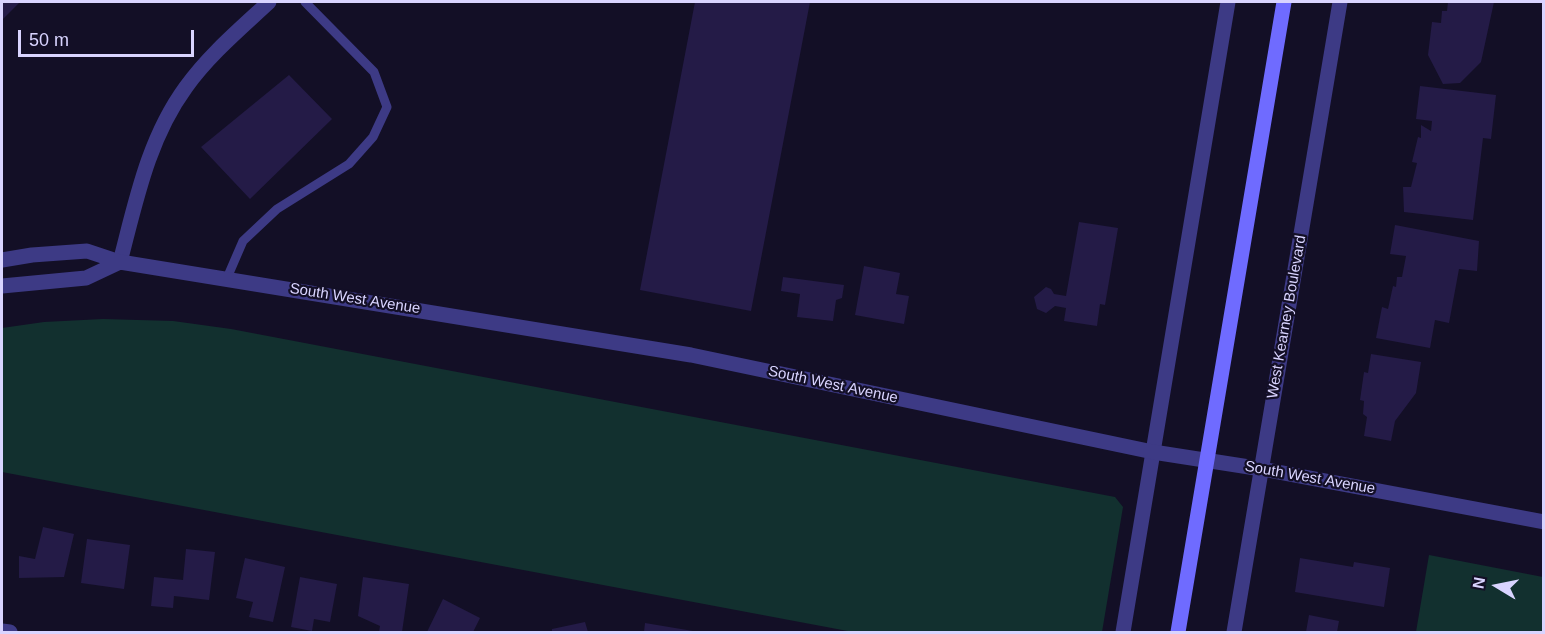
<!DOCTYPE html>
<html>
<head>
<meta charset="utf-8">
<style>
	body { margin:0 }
	#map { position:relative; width:1545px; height:634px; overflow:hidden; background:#130f26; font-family:Helvetica,sans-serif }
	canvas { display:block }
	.frame { position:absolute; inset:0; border:3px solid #d9d4ff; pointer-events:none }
	.north { position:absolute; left:1467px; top:556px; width:60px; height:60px; -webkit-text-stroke:4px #130f26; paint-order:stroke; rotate:280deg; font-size:16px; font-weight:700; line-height:24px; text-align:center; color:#d9d4ff }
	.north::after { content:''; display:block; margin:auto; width:21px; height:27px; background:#d9d4ff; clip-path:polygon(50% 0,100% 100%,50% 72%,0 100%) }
	.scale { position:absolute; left:18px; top:30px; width:176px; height:27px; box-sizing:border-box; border:3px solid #d9d4ff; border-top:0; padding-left:8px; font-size:18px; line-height:21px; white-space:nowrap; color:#d9d4ff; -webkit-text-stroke:4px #130f26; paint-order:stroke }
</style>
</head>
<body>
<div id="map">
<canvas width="1545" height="634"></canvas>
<div class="frame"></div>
<div class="north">N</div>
<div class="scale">50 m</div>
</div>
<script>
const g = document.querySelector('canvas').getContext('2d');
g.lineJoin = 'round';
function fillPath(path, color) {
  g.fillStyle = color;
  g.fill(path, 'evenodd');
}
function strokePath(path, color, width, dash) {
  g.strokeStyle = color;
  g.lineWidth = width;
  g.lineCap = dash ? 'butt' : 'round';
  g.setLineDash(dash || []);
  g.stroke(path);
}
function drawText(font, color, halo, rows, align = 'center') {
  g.font = font + ' Helvetica,sans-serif';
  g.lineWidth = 4.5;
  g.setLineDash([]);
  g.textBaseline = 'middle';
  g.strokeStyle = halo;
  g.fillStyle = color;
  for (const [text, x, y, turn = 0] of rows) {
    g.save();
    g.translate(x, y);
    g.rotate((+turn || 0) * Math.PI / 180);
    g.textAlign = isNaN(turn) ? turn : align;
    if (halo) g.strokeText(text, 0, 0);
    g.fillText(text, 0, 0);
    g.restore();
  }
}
fillPath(new Path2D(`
	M103 319 173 321 231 329 1115 497 1123 507 1102 632H853L2 472V328L44 322Z
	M1429 555 1543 577V632H1416Z`), '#12302f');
fillPath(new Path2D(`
	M2 2H20L2 20Z
	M695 2H810L751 311 640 290Z
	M1448 2H1494L1481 62 1460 83 1443 84 1428 55 1432 22 1441 23 1442 11H1447Z
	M289 75 332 119 250 199 201 147Z
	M1420 86 1496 95 1491 139 1483 138 1473 220 1404 212 1403 187H1411L1417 163 1412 162 1418 137 1421 138V125L1431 131 1432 121 1416 119Z
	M1079 222 1118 228 1105 305 1100 304 1097 326 1064 321 1066 308 1055 306 1046 313 1037 309 1034 297 1046 287 1051 289 1054 294 1066 296Z
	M1395 225 1479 241 1477 271 1459 269 1449 323 1435 320 1430 348 1376 338 1382 307 1388 309 1393 286 1396 287 1397 277H1402L1406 256 1390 254Z
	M864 266 900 273 896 294 909 296 904 324 855 315Z
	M783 277 844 285 842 298 836 300 833 321 797 317 800 294 781 291Z
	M1371 354 1421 362 1416 393 1395 421 1391 441 1364 436 1367 417 1363 414 1364 401 1360 400 1364 372 1368 373Z
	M43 527 74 534 64 577 19 578V556L35 559Z
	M87 539 130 545 124 589 81 583Z
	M186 549 215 552 209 600 174 596 173 608 151 606 154 577 183 580Z
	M245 558 285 567 273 622 249 617 253 602 236 598Z
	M1300 558 1353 567 1354 562 1390 568 1384 607 1295 592Z
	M300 577 337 584 330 622 314 619 312 631 291 627Z
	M363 577 409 584 402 632H379L380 626 358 616Z
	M443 599 480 618 473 632H427Z
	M1309 615 1339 621 1337 632H1306Z
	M585 622 588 632H552V629Z
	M645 623 693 631V632H644Z`), '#241b47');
strokePath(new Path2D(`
	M227 278 243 241 277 209 349 164 373 137 387 107 374 72 305 2`), '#3d3a85', 9);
strokePath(new Path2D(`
	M120 262C136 201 148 139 186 87 209 55 240 29 269 2
	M2 631 10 632
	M1123 632 1228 2
	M1234 632 1340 2`), '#3d3a85', 15);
strokePath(new Path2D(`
	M2 260 32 255 87 251 120 262 691 355 1153 452 1262 469 1544 522
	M2 286 86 278 120 262`), '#3d3a85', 15);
strokePath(new Path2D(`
	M1178 632 1284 2`), '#6f6bff', 15);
drawText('15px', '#d9d4ff', '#130f26', [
	["South West Avenue",355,299,9],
	["West Kearney Boulevard",1287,317,-80],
	["South West Avenue",833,385,12],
	["South West Avenue",1310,478,10]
]);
</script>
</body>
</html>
